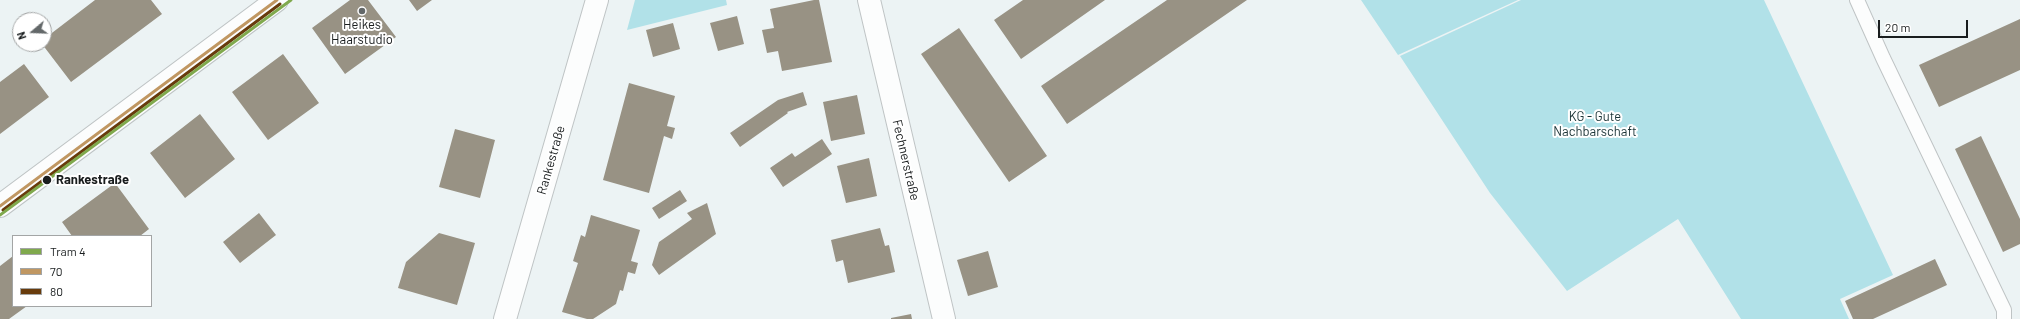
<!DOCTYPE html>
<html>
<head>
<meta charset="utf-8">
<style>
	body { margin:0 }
	#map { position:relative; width:2020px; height:319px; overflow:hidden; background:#ecf3f4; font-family:Barlow,sans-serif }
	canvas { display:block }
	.legend { position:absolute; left:12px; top:235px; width:140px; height:72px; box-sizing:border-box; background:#fff; border:1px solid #a3a5a5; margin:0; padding:5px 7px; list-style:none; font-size:12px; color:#191d1e }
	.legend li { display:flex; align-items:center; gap:8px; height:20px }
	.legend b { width:20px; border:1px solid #a3a5a5 }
	.north { position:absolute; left:12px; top:12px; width:40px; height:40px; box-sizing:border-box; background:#fff; border:1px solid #a3a5a5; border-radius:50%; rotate:251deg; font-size:11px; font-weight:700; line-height:16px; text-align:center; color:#191d1e }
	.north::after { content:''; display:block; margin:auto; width:14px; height:18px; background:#636869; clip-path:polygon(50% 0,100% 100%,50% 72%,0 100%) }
	.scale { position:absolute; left:1878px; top:20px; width:90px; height:18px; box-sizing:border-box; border:2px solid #191d1e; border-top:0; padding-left:5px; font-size:12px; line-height:14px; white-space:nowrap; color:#191d1e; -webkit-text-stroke:3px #fff; paint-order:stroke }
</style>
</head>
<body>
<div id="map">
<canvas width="2020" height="319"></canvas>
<ul class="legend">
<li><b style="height:5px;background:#80a94d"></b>Tram 4</li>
<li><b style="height:5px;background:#c09762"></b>70</li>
<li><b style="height:5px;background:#683b0c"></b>80</li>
</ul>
<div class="north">N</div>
<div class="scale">20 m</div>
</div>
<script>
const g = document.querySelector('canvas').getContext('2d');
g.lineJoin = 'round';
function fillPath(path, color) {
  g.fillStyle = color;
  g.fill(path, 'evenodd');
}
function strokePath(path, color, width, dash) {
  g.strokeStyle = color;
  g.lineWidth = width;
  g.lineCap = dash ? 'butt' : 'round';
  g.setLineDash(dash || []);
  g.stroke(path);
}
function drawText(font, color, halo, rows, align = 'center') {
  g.font = font + ' Barlow,sans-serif';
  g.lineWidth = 4;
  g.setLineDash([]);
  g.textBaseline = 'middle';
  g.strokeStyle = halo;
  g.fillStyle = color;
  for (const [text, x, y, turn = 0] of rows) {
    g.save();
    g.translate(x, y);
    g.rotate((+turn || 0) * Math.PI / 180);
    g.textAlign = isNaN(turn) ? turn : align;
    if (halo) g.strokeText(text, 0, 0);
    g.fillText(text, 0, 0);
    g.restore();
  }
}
fillPath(new Path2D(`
	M635 0H726L727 5 627 30Z
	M1361 0H1518L1398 55Z
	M1521 0H1764L1893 275 1840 299 1849 319H1741L1678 219 1567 291 1490 193 1400 56Z`), '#b1e1e8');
fillPath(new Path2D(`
	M95 0H151L162 14 71 82 42 44H44V39Z
	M350 0H368L396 37 345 74 312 28Z
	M409 0H432L417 11Z
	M814 0H819L832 62 782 71 778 51 767 53 762 30 774 28 770 9Z
	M1023 0H1105L1021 59 994 20Z
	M1167 0H1247L1067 124 1041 86Z
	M737 16 744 44 718 51 710 23Z
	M2020 19V70L1939 107 1919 65Z
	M673 23 680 49 653 57 646 30Z
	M959 28 1047 156 1009 182 921 54Z
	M283 54 319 103 268 140 232 92Z
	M24 64 49 97 0 134V82Z
	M629 83 675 96 667 126 675 128 672 139 664 136 649 193 603 180Z
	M803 92 807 105 787 112 788 113 740 147 730 133 778 100Z
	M857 95 865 134 831 141 823 102Z
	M200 114 235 159 185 198 150 153Z
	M455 129 495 140 480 198 439 187Z
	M1981 136 2020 219V244L2003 252 1955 149Z
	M822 139 832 154 783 187 770 168 792 153 795 157Z
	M869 158 877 196 846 203 837 166Z
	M115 183 149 229 140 236H72L62 222Z
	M680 190 687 201 659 219 652 208Z
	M707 203 716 234 659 275 652 265 659 242 692 219 687 213Z
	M259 213 276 235 240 263 223 242Z
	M591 215 640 230 631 261 638 263 635 274 628 272 623 291 620 290 616 304 593 319H587L562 312 578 263 573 261 581 235 585 237Z
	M880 228 885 246 889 245 895 272 848 283 843 260 836 262 831 240Z
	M439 233 475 243 457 305 398 288 406 262Z
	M988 251 998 287 968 296 957 260Z
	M13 256V306H27L9 319H0V266Z
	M1935 259 1947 285 1873 319H1853L1845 301Z
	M911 314 912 319H891V318Z`), '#989284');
const lane = new Path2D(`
	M1857 0 1883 58 2004 310V319`);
const street = new Path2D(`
	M869 0 944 319`);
const secondary = new Path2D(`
	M0 206 277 0
	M505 319 597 0`);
strokePath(lane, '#bfc4c5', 16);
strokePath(street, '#bfc4c5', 24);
strokePath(secondary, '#bfc4c5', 24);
strokePath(lane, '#fcfdfd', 14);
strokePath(street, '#fcfdfd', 22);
strokePath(secondary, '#fcfdfd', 22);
strokePath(new Path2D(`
	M0 206 277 0`), '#c09762', 3);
strokePath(new Path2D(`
	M3 210 280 4`), '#683b0c', 3);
strokePath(new Path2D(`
	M0 215 291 0`), '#80a94d', 3);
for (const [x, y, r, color] of [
	[362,11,4,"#636869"],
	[47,180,5,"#191d1e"]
]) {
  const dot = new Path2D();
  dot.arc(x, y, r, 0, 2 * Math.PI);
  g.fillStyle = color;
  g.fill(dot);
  strokePath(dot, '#fff', 1.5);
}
drawText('13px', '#191d1e', '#fff', [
	["Heikes",362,25],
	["Haarstudio",362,40]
]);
drawText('13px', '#1b3437', '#fff', [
	["KG - Gute",1595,117],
	["Nachbarschaft",1595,132]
]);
drawText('13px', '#191d1e', '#fff', [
	["Rankestraße",551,160,-74],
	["Fechnerstraße",906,160,77]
]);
drawText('bold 13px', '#191d1e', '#fff', [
	["Rankestraße",56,180]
], 'left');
</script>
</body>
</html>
